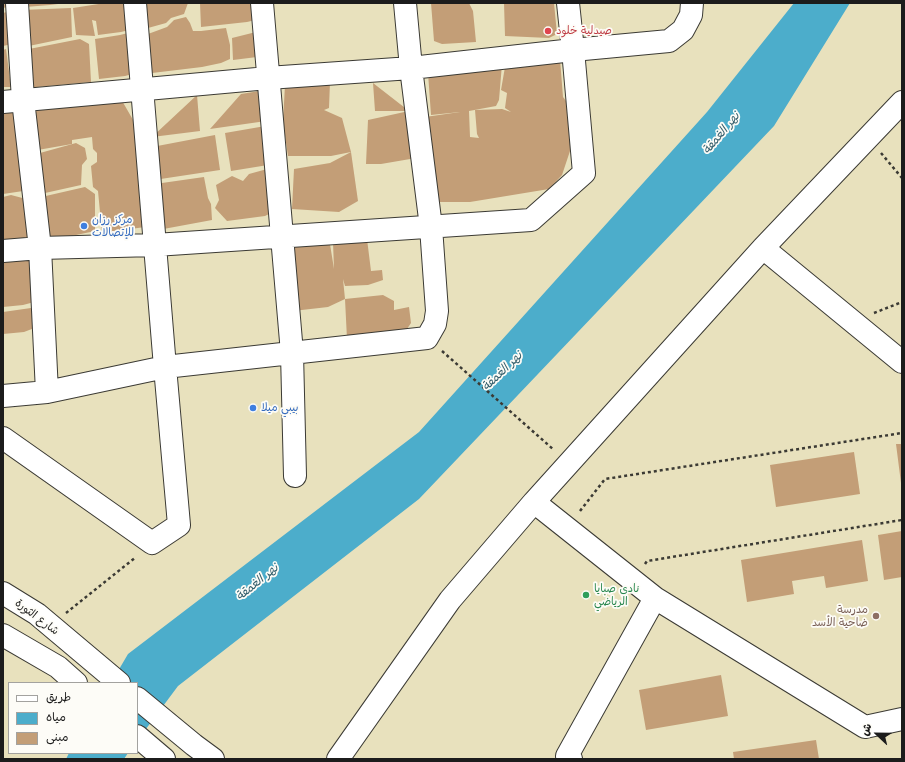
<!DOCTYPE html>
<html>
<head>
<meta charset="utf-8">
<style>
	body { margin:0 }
	#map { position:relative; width:905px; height:762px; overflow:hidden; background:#e8e1bd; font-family:Mali,"Playpen Sans Arabic",sans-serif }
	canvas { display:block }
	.frame { position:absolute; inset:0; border:4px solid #1c1c1c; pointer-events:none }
	.legend { position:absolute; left:8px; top:682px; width:130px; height:72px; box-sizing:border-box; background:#fdfcf7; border:1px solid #a3a29f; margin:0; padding:5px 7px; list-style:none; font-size:12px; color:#1c1c1c }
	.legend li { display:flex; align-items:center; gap:8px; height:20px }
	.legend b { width:20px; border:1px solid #a3a29f }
	.north { position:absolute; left:857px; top:714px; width:40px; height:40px; -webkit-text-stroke:3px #fdfcf7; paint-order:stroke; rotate:292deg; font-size:11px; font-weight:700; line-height:16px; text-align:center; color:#1c1c1c }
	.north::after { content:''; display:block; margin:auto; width:14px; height:18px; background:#1c1c1c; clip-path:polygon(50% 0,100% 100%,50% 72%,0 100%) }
</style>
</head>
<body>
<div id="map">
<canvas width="905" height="762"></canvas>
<div class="frame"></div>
<ul class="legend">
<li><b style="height:5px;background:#fff"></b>طريق</li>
<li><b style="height:11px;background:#4cadcb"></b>مياه</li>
<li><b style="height:11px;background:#c39e77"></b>مبنى</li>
</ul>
<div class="north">ش</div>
</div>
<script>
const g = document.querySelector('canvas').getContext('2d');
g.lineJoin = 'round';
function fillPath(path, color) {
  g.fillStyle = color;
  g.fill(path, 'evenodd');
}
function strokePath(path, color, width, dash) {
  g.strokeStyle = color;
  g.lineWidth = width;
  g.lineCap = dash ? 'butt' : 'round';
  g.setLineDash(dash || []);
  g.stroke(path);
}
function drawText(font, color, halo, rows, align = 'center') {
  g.font = font + ' Mali,"Playpen Sans Arabic",sans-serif';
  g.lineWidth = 3.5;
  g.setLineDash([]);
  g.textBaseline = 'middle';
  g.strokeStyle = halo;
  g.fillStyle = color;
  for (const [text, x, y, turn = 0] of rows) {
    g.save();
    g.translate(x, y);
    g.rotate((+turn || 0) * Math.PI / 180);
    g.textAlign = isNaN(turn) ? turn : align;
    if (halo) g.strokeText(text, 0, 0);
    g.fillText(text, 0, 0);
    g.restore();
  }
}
fillPath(new Path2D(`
	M794 3H850L774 126 419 499 178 686 137 741V683H111L128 654 419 432 707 112Z
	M69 753H128L124 759H66Z`), '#4cadcb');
fillPath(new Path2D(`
	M3 3H7V7L3 8Z
	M25 3H58V4L50 5 25 7Z
	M105 3H138L137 28 121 32 98 35 96 21 92 20 95 36 76 35 73 8Z
	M145 3H188L184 14 171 18 166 23 148 28Z
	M200 3H267L268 17 247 22 201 27Z
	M431 3H469L473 11 476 42 442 44 434 41Z
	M504 3H554L557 34 549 38 505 36Z
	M71 8 72 37 24 47 22 10Z
	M11 11 12 44 3 46V13Z
	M186 17 190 23 193 31H201L226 28 230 45V59L221 63 202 67 152 73 148 34 167 27 174 20Z
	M140 30 144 71 125 76 99 79 95 39 120 35Z
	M264 30 265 56 233 60 232 38Z
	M80 39 89 44 91 82 16 89 24 50Z
	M6 49 11 87H3V50Z
	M560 59 563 97 569 105 573 142 562 175 549 189 470 202H433L425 117 460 112 431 115 428 73 502 64 499 100 496 106 469 111 470 137 479 138 477 134 475 110 502 109 511 112 505 108 507 93 501 90 505 67Z
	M330 82 329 108 324 110 342 118 351 152 331 156H288L283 122 285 85Z
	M373 83 409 111 416 158 381 164H366L368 120 409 111H375Z
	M272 89 273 120 210 129 241 94Z
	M197 95 200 131 152 137Z
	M121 99 144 139 152 226 102 233 98 191 93 187 91 166 97 162V153L93 149 92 137 72 140V144L32 151 29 109Z
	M16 107 30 190 3 194V109Z
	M277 124 268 165 231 171 225 133Z
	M215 135 220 170 154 180 152 147Z
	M76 143 85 148 87 159 82 165 81 185 45 193 40 153Z
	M351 152 358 201 339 212 292 209 294 169 330 163Z
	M278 166 283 207 265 216 227 221 215 208 219 200 216 185 232 176 243 181 249 174Z
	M204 177 208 198 211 204 212 220 158 230 155 184Z
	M85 187 95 194V231L43 242 37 198Z
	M11 195 30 200 34 237 3 244V197Z
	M329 238 334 269 333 242 367 239 371 271 382 270 383 280 368 285 345 286 343 279 345 299 328 307 293 311 291 242Z
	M34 258 38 301 23 305 3 307V260Z
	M383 295 394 301V310L409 307 411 323 403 335 347 339 345 299Z
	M38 307 37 327 24 332 3 334V312Z
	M896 444H902V483H901Z
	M854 452 860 494 776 507 770 465Z
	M902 531V577L884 580 878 535Z
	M862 540 868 581 826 588 824 576 792 581 794 594 747 602 741 560Z
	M721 675 728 716 646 730 639 690Z
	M816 740 819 759H734L733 752Z`), '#c39e77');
const minor = new Path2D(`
	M17 3 23 100 40 248 47 392
	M262 3 292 353 295 476
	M3 102 268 78 411 68 573 50 669 41 683 30 691 15 692 3
	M763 248 902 362
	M3 251 40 248 155 245 531 220 584 173 573 50 568 3
	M3 396 47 392 165 367 427 338 435 324 437 311 431 227 411 68 405 3
	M3 438 152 543 179 525 165 367 135 3
	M534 502 655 598 865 727 902 719
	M338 759 450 600 534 502 763 248 902 102
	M571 759 567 756 655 598`);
const major = new Path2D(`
	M3 593 37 614 119 683
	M3 635 58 667 76 683
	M137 698 194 745 213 759
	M137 736 164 759`);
strokePath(minor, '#3b3a34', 24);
strokePath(major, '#3b3a34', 24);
strokePath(new Path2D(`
	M881 153 902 178
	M874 313 902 302
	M442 351 554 450
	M580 511 605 479 902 433
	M645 564 647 561 902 520
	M66 613 136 557`), '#3b3a34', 2.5, [3, 3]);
strokePath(minor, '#fff', 22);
strokePath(major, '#fff', 22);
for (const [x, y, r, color] of [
	[548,31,4,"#e0444e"],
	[84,226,4,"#3f7fe0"],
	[253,408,4,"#3f7fe0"],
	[586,595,4,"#2e9e5b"],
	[876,616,4,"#8d6e63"]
]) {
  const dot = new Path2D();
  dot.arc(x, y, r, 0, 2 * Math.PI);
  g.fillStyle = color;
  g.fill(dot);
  strokePath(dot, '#fdfcf7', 1.5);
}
drawText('11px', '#be3a42', '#fdfcf7', [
	["صيدلية خلود",556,31]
], 'left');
drawText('11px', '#366cbe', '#fdfcf7', [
	["مركز رزان",92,220],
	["للإتصالات",92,233],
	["بيبي ميلا",261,408]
], 'left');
drawText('11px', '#27864d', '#fdfcf7', [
	["نادي صبايا",594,589],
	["الرياضي",594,602]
], 'left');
drawText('11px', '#785e54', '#fdfcf7', [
	["مدرسة",868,610],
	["ضاحية الأسد",868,623]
], 'right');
drawText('11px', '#1c1c1c', '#fdfcf7', [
	["شارع الثورة",37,617,37]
]);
drawText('italic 12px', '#325d6b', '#fdfcf7', [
	["نهر الغمقة",721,133,-50],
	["نهر الغمقة",502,371,-44],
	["نهر الغمقة",257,582,-39]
]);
</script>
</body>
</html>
